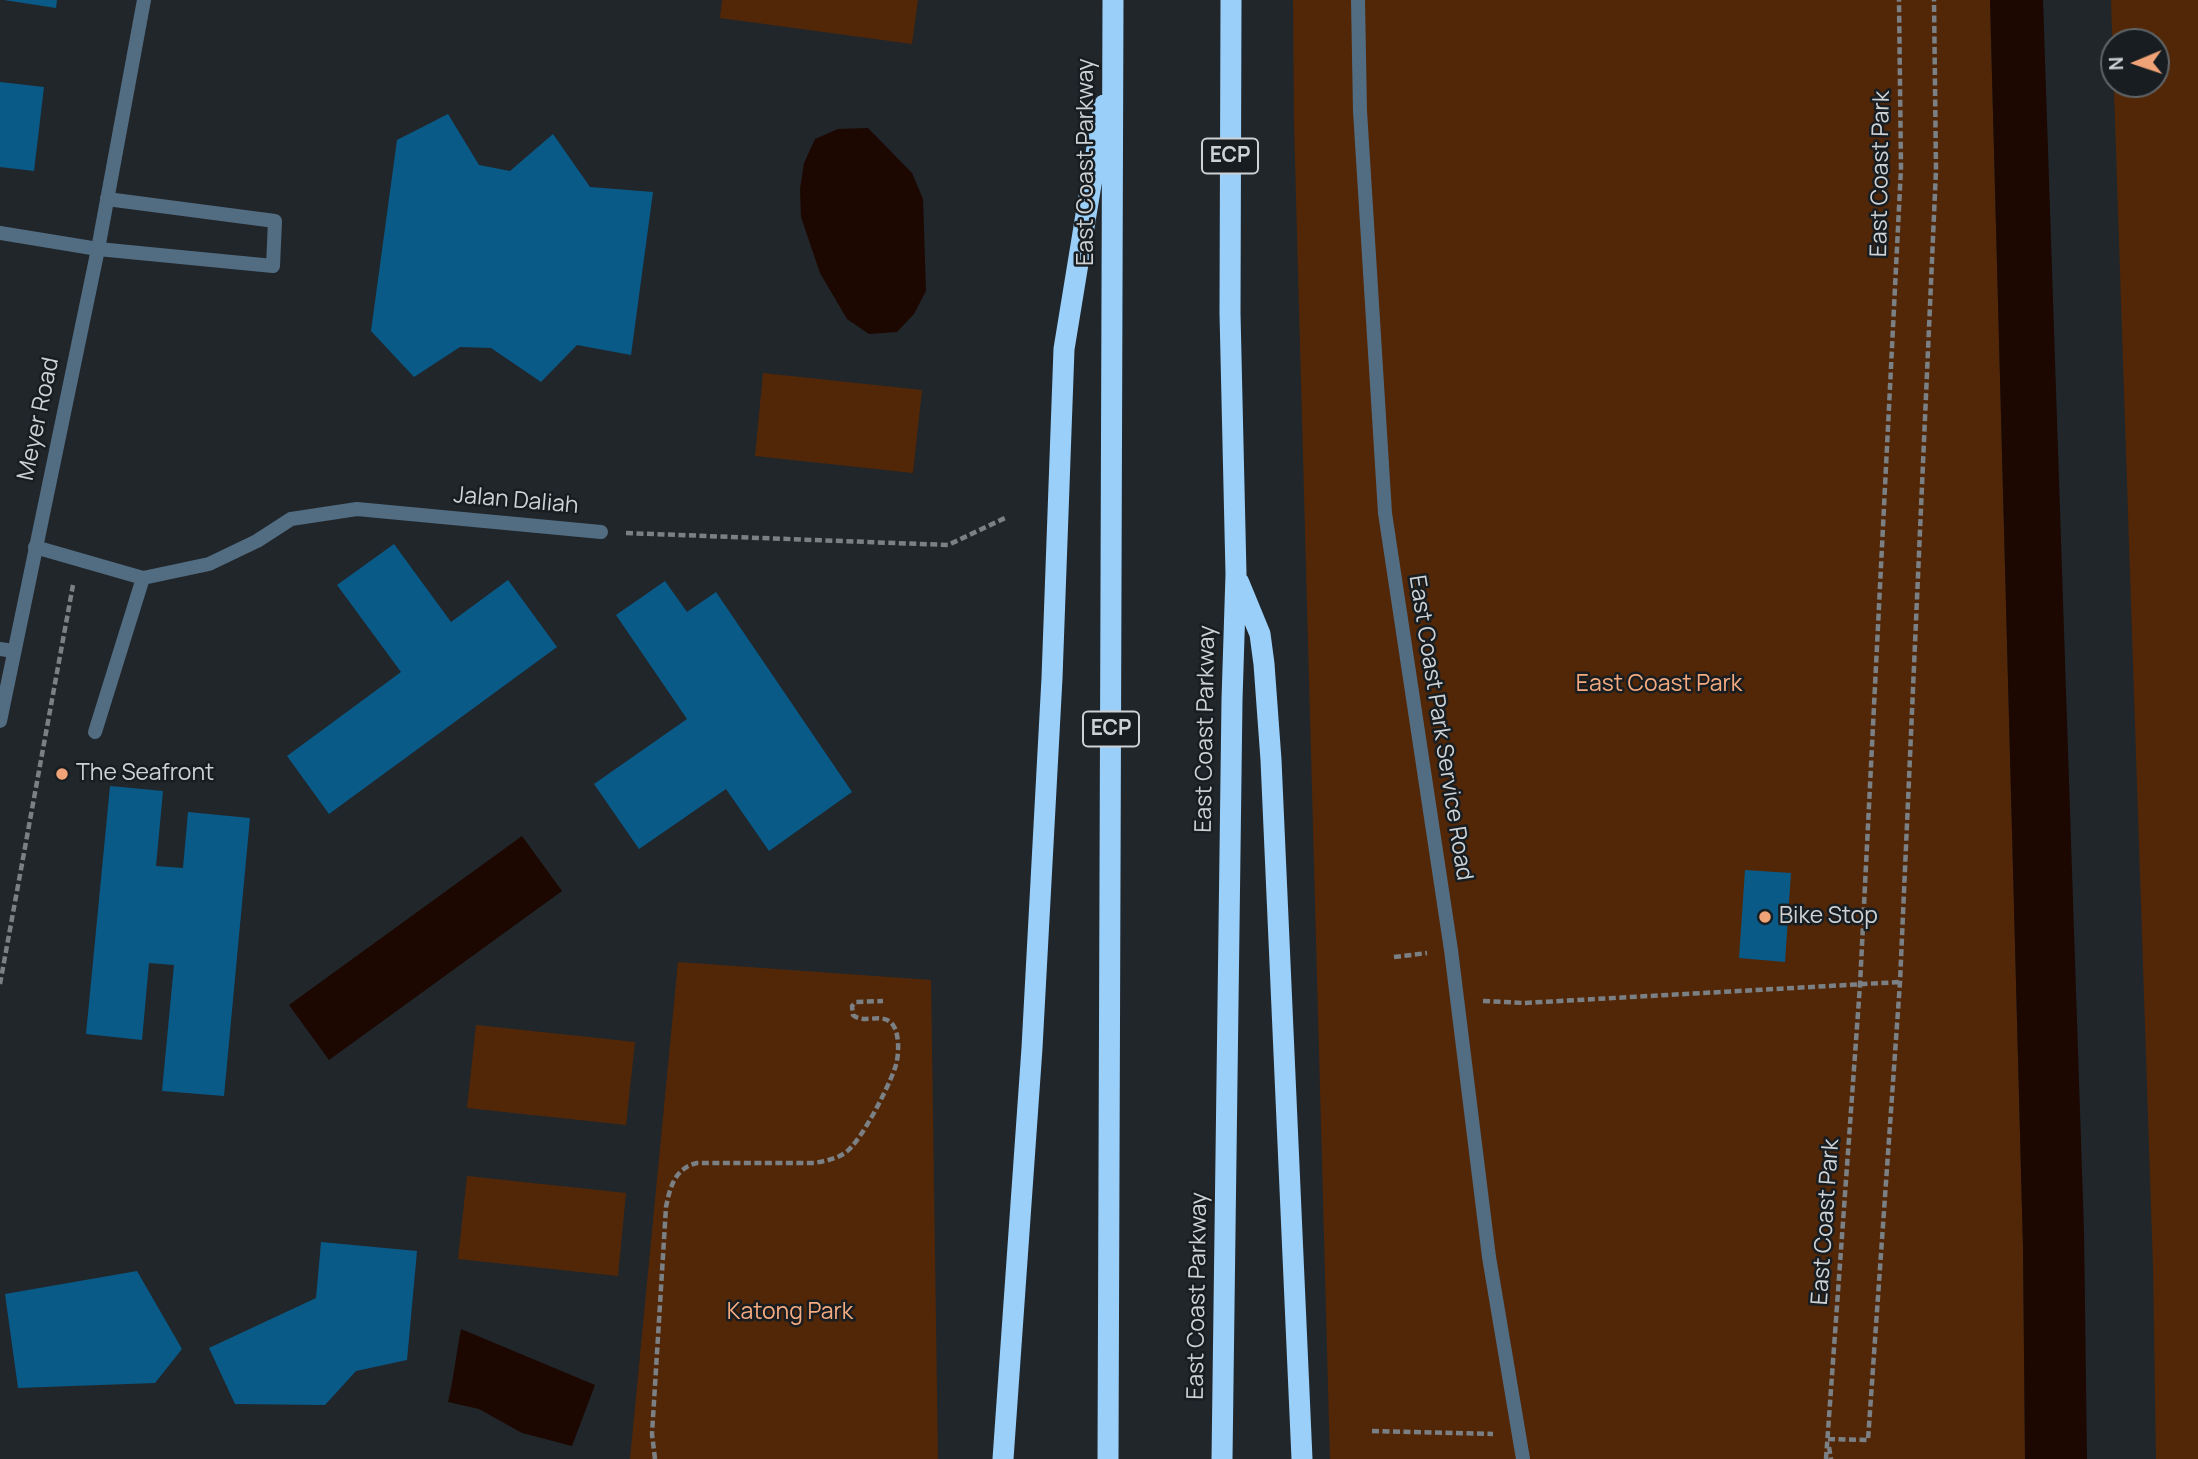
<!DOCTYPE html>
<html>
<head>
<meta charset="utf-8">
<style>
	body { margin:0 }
	#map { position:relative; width:2198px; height:1459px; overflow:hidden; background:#21262b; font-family:Manrope,sans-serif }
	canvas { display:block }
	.north { position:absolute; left:2100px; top:28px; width:70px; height:70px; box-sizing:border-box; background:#171d21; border:2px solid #606569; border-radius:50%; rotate:268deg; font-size:19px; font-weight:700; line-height:28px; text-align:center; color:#ced2d5 }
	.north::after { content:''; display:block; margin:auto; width:24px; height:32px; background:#efa376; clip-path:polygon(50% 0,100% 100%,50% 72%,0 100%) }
</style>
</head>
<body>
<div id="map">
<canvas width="2198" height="1459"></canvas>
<div class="north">N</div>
</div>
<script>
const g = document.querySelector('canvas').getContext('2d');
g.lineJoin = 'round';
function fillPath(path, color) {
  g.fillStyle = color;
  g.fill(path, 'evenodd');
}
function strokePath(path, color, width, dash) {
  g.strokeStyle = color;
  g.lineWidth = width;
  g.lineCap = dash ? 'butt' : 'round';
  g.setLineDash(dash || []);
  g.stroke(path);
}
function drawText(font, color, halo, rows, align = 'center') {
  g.font = font + ' Manrope,sans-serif';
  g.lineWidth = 5;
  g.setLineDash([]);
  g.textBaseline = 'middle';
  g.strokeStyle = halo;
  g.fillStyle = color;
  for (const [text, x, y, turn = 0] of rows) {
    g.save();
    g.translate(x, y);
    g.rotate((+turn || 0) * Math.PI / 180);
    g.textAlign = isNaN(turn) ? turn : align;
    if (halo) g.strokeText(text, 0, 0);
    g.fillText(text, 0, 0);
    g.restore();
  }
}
fillPath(new Path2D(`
	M722 0H918L912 44 720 18Z
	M1293 0H1990L2023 1247 2025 1459H1330L1294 123Z
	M2111 0H2198V1459H2156L2153 1267ZM2114 42H2156V84H2114Z
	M763 373 922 390 913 473 755 456Z
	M678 962 931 980 938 1459H630Z
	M476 1025 635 1042 626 1125 467 1108Z
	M467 1176 626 1193 618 1276 458 1259Z`), '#522708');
fillPath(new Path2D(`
	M1990 0H2043L2084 1231 2087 1459H2025L2023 1247Z
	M868 128 912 173 923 199 926 291 914 314 897 332 869 334 847 319 820 273 801 217 800 189 804 163 815 139 838 129Z
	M522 836 562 891 329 1060 289 1005Z
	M461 1329 595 1385 572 1446 522 1433 479 1409 448 1402C454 1377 456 1354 461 1329Z`), '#1c0801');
fillPath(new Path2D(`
	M4 0H57L56 8Z
	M0 82 44 87 34 171 0 167Z
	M448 114 479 165 510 171 553 134 590 187 653 192 631 355 577 345 541 382 491 348 460 347 414 377 371 331 397 140Z
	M394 544 451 622 508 580 557 647 329 814 287 756 401 672 337 585Z
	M665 581 687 612 716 592 852 792 769 851 726 789 639 849 594 784 687 719 616 615Z
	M110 786 163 791 156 866 183 868 188 812 250 818 224 1096 162 1091 174 965 149 963 142 1040 86 1034Z
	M1745 870 1791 873 1785 962 1739 958Z
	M321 1242 417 1251 407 1360 356 1371 325 1405 235 1404 209 1348 316 1298Z
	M137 1271 182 1349 155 1383 18 1388 5 1294Z`), '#0a5a87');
strokePath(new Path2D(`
	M626 533 948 545 1005 518
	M1394 957 1427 953
	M0 984 73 585
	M1483 1001 1524 1003 1900 982
	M1372 1431 1493 1434
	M1828 1439 1868 1440 1900 982 1936 170 1934 0
	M1829 1447 1831 1459
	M655 1459 652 1434 666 1207C670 1187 675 1168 697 1163H814C825 1161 836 1159 845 1153 861 1142 888 1088 895 1068 899 1057 900 1035 893 1025 883 1011 865 1025 853 1015L852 1006 856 1002 883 1001
	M1826 1459 1860 985 1901 168 1899 0`), '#7b8084', 4.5, [7, 3.5]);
strokePath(new Path2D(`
	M98 249 273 266 275 221 107 199
	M35 547 143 578 209 564 257 541 291 519 357 509 601 532
	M95 732 143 578`), '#526d82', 14);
strokePath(new Path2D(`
	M1358 0 1360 111 1385 513 1451 950 1489 1257 1523 1459
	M0 233 98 249
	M0 649 13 651`), '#526d82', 14);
strokePath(new Path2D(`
	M0 721 98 249 144 0`), '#526d82', 14);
strokePath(new Path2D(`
	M1239 583 1260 634 1264 664 1271 760 1302 1459
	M1003 1459 1032 1048 1052 678 1064 349 1104 105
	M1108 1459 1113 0
	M1222 1459 1232 700 1236 574 1230 313 1231 0`), '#99cff9', 21);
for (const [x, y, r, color] of [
	[62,774,7,"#efa376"],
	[1765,917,7,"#efa376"]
]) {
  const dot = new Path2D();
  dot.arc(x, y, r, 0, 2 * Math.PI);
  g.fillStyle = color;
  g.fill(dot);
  strokePath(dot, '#171d21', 2.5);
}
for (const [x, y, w] of [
	[1230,156,56],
	[1111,729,56]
]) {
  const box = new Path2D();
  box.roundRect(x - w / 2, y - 17.5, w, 35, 5);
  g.fillStyle = '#171d21';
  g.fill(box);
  strokePath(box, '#ced2d5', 2);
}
drawText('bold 21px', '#ced2d5', null, [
	["ECP",1230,156],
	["ECP",1111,729]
]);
drawText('23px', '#ced2d5', '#171d21', [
	["East Coast Parkway",1087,162,-90],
	["East Coast Park",1881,174,-89],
	["Meyer Road",39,419,-78],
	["Jalan Daliah",516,501,5],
	["East Coast Park Service Road",1440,728,81],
	["East Coast Parkway",1206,729,-89],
	["East Coast Park",1826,1222,-86],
	["East Coast Parkway",1198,1296,-89]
]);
drawText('23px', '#f5ab7f', '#171d21', [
	["East Coast Park",1659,685],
	["Katong Park",790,1313]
]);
drawText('23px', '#ced2d5', '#171d21', [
	["The Seafront",76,774],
	["Bike Stop",1779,917]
], 'left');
</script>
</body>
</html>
